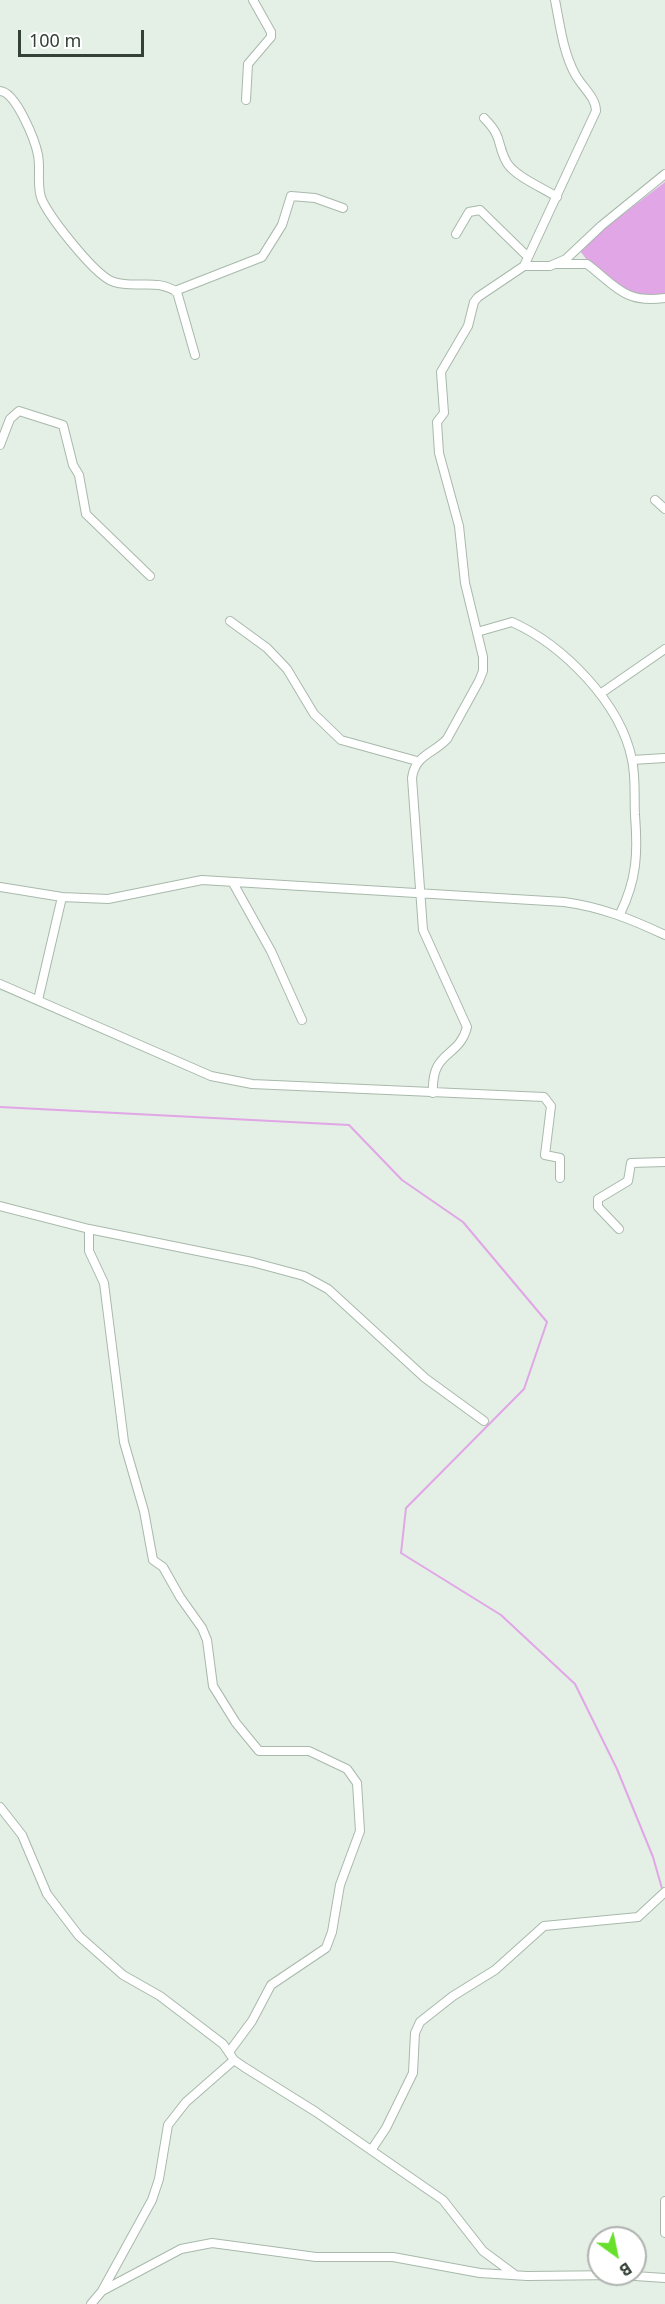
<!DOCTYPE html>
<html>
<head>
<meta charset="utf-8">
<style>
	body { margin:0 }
	#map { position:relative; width:665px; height:2304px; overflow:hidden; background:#e4efe6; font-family:"Noto Sans",sans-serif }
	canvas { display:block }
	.north { position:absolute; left:587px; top:2226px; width:60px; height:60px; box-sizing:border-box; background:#fff; border:2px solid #aeb3af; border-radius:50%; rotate:147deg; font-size:16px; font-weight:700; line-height:24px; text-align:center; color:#344136 }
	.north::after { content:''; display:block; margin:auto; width:21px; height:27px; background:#66e02a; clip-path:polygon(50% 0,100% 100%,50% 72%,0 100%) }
	.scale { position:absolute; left:18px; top:30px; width:126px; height:27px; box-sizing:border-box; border:3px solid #344136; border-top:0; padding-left:8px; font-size:18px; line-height:21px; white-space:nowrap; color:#344136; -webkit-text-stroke:4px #fff; paint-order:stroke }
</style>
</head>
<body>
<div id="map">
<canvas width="665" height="2304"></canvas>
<div class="north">B</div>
<div class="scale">100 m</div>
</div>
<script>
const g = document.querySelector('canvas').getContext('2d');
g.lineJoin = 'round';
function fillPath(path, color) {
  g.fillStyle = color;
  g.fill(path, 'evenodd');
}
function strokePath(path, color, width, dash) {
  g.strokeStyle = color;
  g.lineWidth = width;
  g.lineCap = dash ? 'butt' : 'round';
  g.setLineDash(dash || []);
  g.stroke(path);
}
fillPath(new Path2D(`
	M665 182V293C629 304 601 279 580 251L593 237Z`), '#e1a6e6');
strokePath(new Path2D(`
	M0 1107 349 1125 402 1180 463 1222 547 1322 524 1389 406 1508 401 1553 501 1615 575 1684 617 1769 653 1857 663 1892`), '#e1a6e6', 2);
const minor = new Path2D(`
	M0 91C16 92 35 140 38 155 41 170 36 186 42 200 51 219 96 277 114 282 136 289 156 278 177 292L195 355
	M246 100 248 64 271 37V32L253 0
	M484 118C504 138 496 144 507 163 516 177 543 188 557 197
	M456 234 469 212 480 210 528 257
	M555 264H587C615 285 624 304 665 298
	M524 266 596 111C596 97 581 86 575 74 563 52 560 25 555 0
	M175 291 262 257 282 225 291 196 315 198 343 208
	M0 445 10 419 19 411 63 425 73 465 79 475 86 514 150 576
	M655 500 665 509
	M230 621 267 648 287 669 314 714 341 740 417 761
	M477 632 512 622C563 645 621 703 632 760 636 778 634 797 635 815 638 853 637 879 620 914
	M600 694 665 649
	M632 760 665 758
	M233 883 271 951 302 1020
	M0 887 62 897 108 899 202 880 564 902C601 907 631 919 665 935
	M0 984 211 1076 252 1084 544 1097 551 1106 545 1155 560 1158V1178
	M38 1000 62 897
	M433 1093C431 1049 459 1059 467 1027L423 930 412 778C415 755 433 754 447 739L479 681 483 671V657L465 583 459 526 439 453 437 422 444 413 441 372 468 326 474 302 478 297 524 266H550L566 259 601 226 665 174
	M0 1206 89 1229 252 1262 304 1276 328 1289 425 1378 484 1421
	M89 1229V1251L104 1283 124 1442 144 1511 153 1560 163 1567 180 1597 202 1628 207 1640 213 1686 236 1723 259 1751H309L347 1769 357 1783 360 1831 340 1885 332 1932 326 1948 271 1985 252 2021 229 2052
	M619 1229 598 1207V1199L628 1181 631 1163 665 1162
	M0 1807 22 1835 47 1894 79 1936 123 1975 160 1996 223 2044 234 2060 244 2067 316 2112 443 2200 483 2251 514 2274
	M372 2149 386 2128 413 2073 415 2033 420 2022 453 1996 495 1970 544 1926 638 1917 665 1892
	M665 2201V2233
	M102 2291 181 2249 212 2243 316 2257H393L480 2273 527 2276 620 2275 665 2278
	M91 2304 102 2291 152 2200 159 2179 168 2125 186 2102 234 2060`);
strokePath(minor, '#a8b9ab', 10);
strokePath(minor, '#fff', 8);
</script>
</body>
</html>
